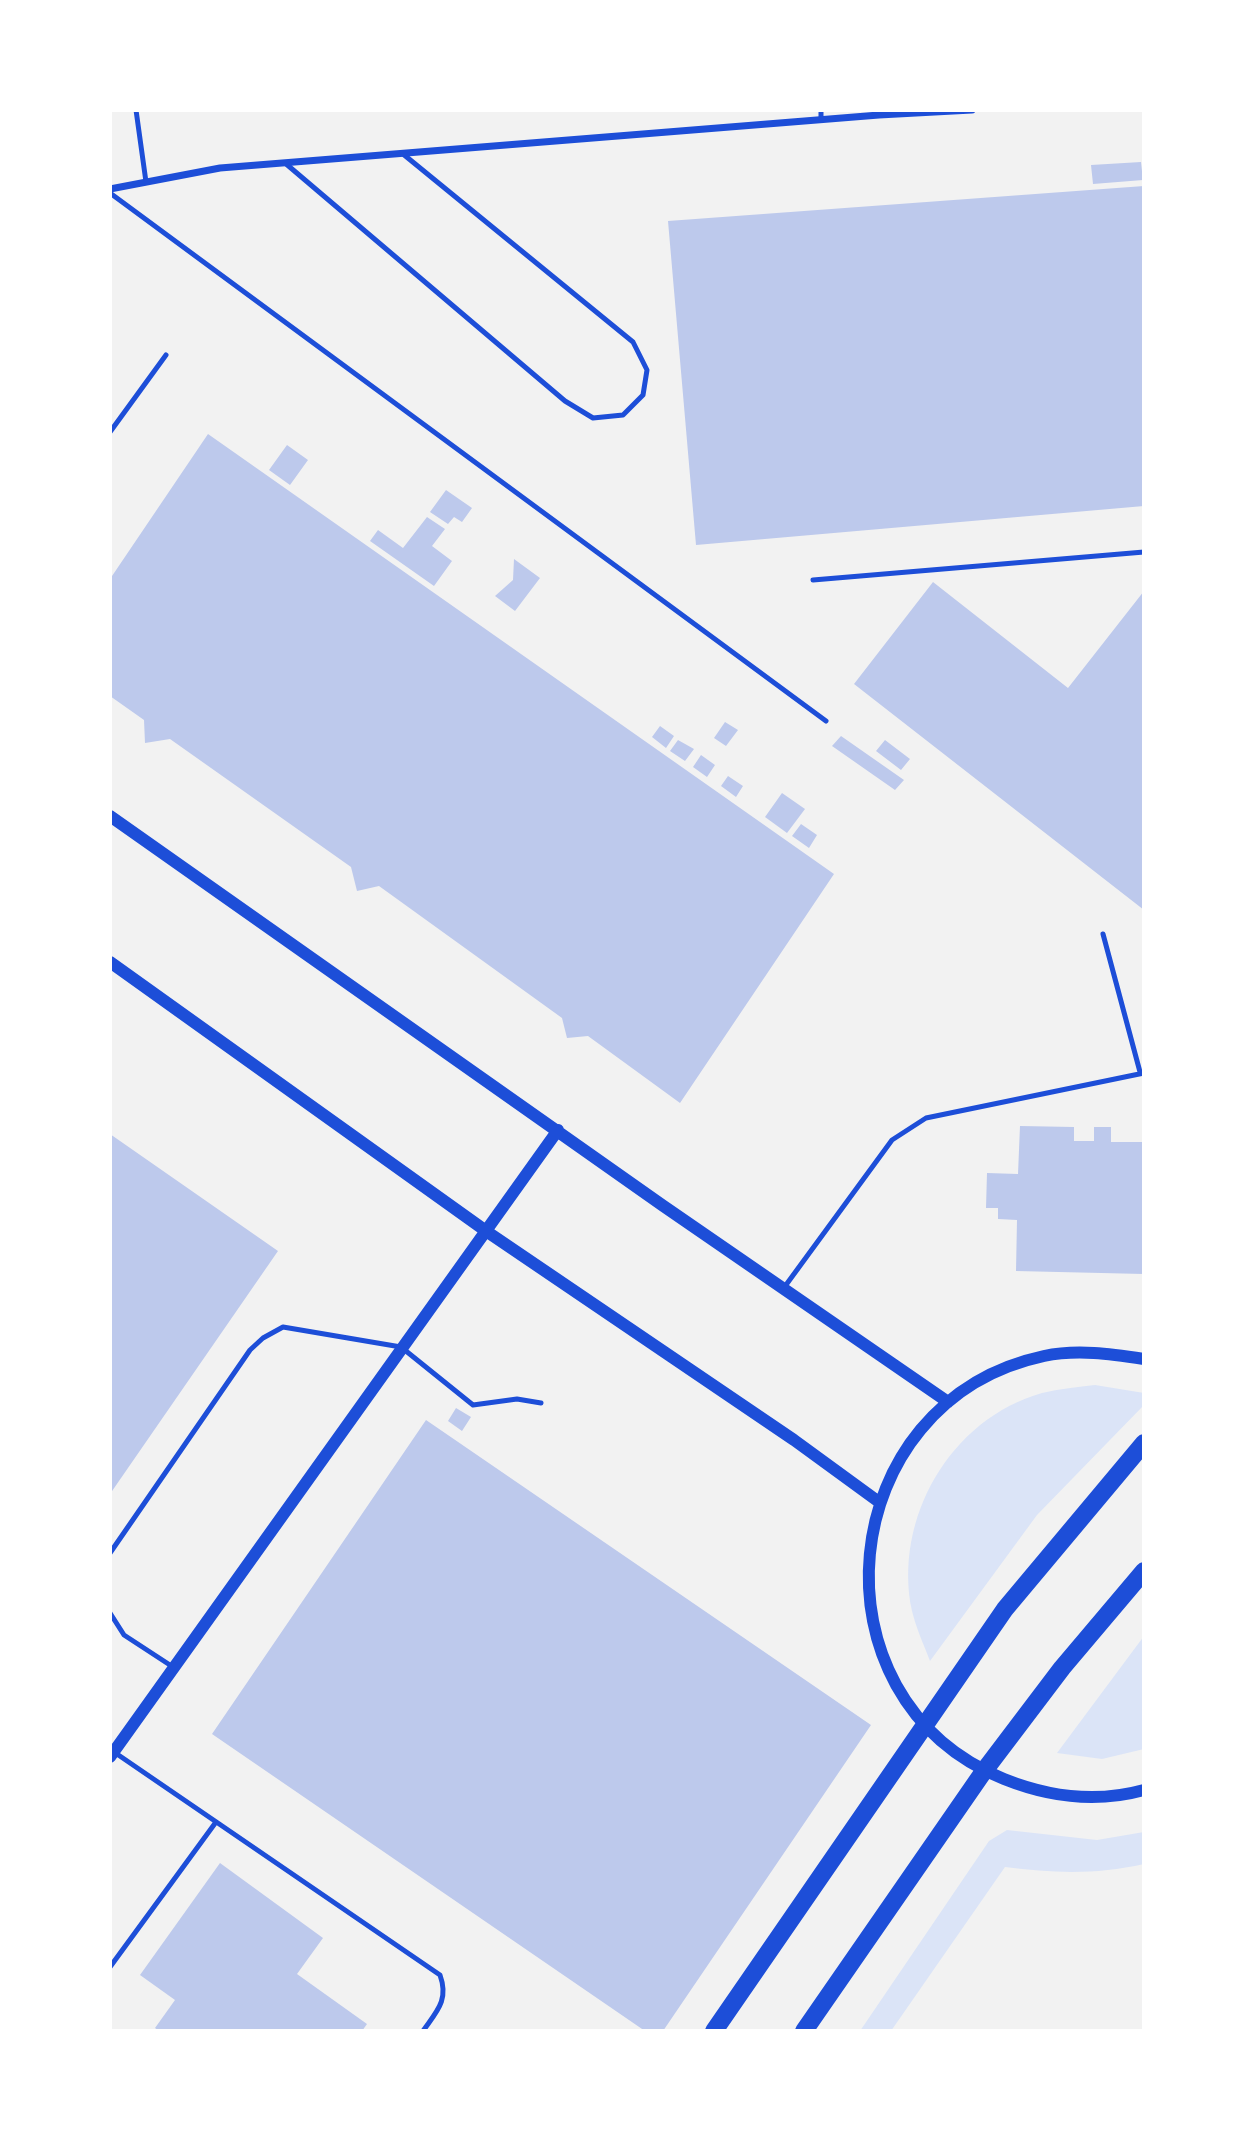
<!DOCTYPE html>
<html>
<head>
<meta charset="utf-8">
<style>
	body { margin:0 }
	#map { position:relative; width:1254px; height:2141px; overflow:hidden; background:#f2f2f2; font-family:Spectral,serif }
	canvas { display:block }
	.frame { position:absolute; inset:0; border:112px solid #fff; pointer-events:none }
</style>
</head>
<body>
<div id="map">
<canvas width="1254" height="2141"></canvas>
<div class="frame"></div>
</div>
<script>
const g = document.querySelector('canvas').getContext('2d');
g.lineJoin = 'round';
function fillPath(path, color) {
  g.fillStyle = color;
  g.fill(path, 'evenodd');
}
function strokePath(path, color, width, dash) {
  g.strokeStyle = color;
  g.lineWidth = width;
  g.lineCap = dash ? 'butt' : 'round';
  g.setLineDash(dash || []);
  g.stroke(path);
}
fillPath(new Path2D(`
	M1095 1385 1144 1393V1405L1037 1515 930 1661C924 1645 916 1628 912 1611 893 1519 950 1419 1042 1393 1059 1389 1078 1387 1095 1385Z
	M1144 1636V1749L1102 1759 1057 1753Z
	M1007 1830 1097 1840 1144 1832V1864C1096 1875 1052 1873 1005 1867L891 2031H860L989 1841Z`), '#dbe4f7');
fillPath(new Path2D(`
	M1141 162 1143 180 1093 184 1091 165Z
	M1144 186V506L696 545 668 221Z
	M208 434 834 874 680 1103 588 1036 567 1038 562 1018 379 886 357 891 351 867 170 739 145 743 144 720 110 696V579Z
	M287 445 308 460 290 485 269 470Z
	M446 490 472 508 462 522 454 517 448 524 430 512Z
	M427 517 445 529 432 546 452 561 434 586 370 541 378 530 403 548Z
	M514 559 540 578 515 611 495 596 513 580Z
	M933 582 1068 688 1144 591V910L854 684Z
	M725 722 738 730 726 746 714 738Z
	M660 726 674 736 666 748 652 737Z
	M841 736 904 780 895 790 832 746Z
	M678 740 694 749 685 761 670 751Z
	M885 740 910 759 901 770 876 751Z
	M701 755 715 765 707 777 693 767Z
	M728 776 743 786 736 797 721 786Z
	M782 793 805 809 787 833 765 817Z
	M801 824 817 835 809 848 792 836Z
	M1020 1126 1074 1127V1141H1094V1127H1111V1142H1144V1274L1016 1271 1017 1220 998 1219V1208H986L987 1173 1018 1174Z
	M110 1134 278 1251 110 1494Z
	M456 1408 471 1417 462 1431 448 1421Z
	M426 1420 871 1725 663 2031H645L212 1734Z
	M220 1863 323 1938 297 1974 367 2024 362 2031H159L155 2028 175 2000 140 1975Z`), '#bdc9ec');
strokePath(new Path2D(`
	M136 110 146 182
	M821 110V119
	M285 163 565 401 593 418 623 415 643 395 647 370 633 342 403 154
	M110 193 826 721
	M110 432 166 355
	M813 580 1144 552
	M1103 934 1140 1072
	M783 1289 892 1140 926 1118 1144 1073
	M110 1553 250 1350 263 1338 283 1327 401 1347 473 1405 517 1399 541 1403
	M110 1613 124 1635 173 1667
	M114 1752 440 1975C449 2000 437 2011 423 2031
	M110 1967 216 1822`), '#1d4ed8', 5);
strokePath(new Path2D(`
	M110 189 220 168 879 115 972 110`), '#1d4ed8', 7);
strokePath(new Path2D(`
	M110 816 662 1205 948 1402
	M110 962 486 1231 794 1440 879 1502
	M1144 1359C1111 1354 1077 1349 1044 1356 833 1401 804 1698 1004 1779 1049 1797 1097 1803 1144 1790
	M110 1757 558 1130`), '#1d4ed8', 12);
strokePath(new Path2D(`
	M714 2031 1005 1609 1144 1443
	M804 2031 984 1771 1062 1668 1144 1571`), '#1d4ed8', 18);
</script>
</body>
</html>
